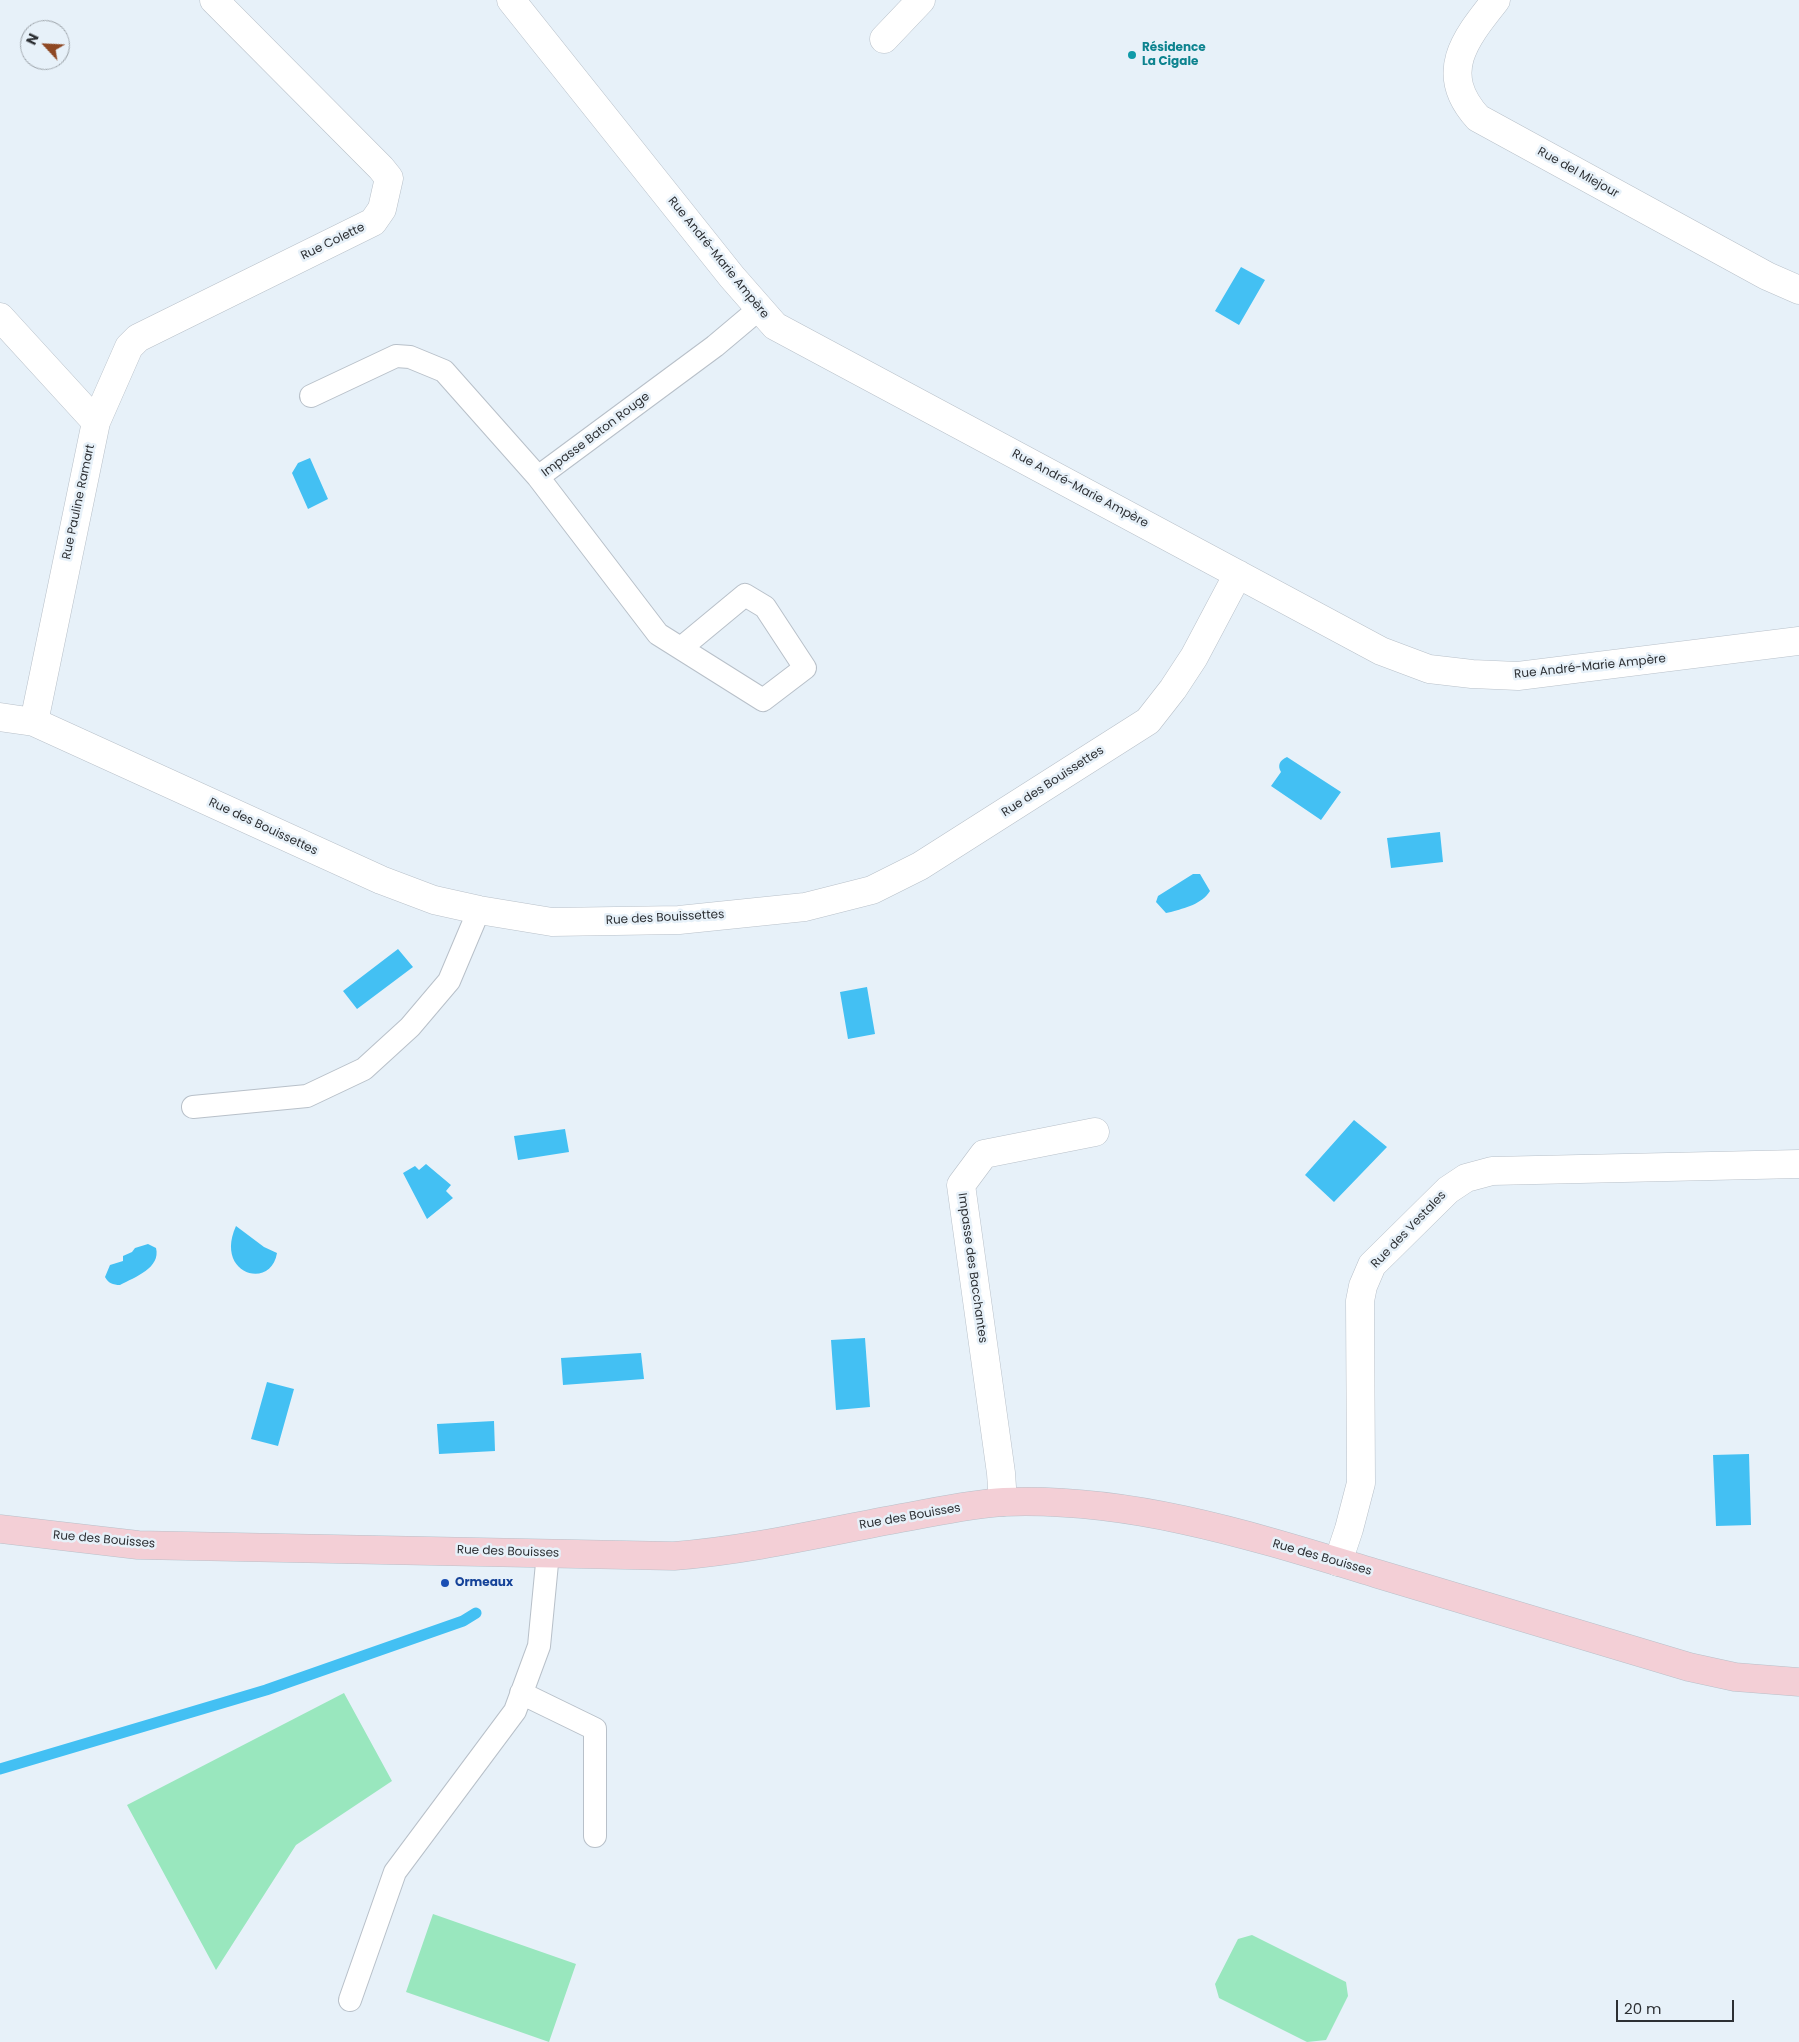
<!DOCTYPE html>
<html>
<head>
<meta charset="utf-8">
<style>
	body { margin:0 }
	#map { position:relative; width:1799px; height:2042px; overflow:hidden; background:#e7f1f9; font-family:Poppins,sans-serif }
	canvas { display:block }
	.north { position:absolute; left:20px; top:20px; width:50px; height:50px; box-sizing:border-box; background:#e7f1f9; border:1px solid #9da4aa; border-radius:50%; rotate:295deg; font-size:14px; font-weight:700; line-height:20px; text-align:center; color:#2d3034 }
	.north::after { content:''; display:block; margin:auto; width:18px; height:22px; background:#8e4823; clip-path:polygon(50% 0,100% 100%,50% 72%,0 100%) }
	.scale { position:absolute; left:1616px; top:2000px; width:118px; height:22px; box-sizing:border-box; border:2px solid #2d3034; border-top:0; padding-left:6px; font-size:15px; line-height:18px; white-space:nowrap; color:#2d3034; -webkit-text-stroke:4px #e7f1f9; paint-order:stroke }
</style>
</head>
<body>
<div id="map">
<canvas width="1799" height="2042"></canvas>
<div class="north">N</div>
<div class="scale">20 m</div>
</div>
<script>
const g = document.querySelector('canvas').getContext('2d');
g.lineJoin = 'round';
function fillPath(path, color) {
  g.fillStyle = color;
  g.fill(path, 'evenodd');
}
function strokePath(path, color, width, dash) {
  g.strokeStyle = color;
  g.lineWidth = width;
  g.lineCap = dash ? 'butt' : 'round';
  g.setLineDash(dash || []);
  g.stroke(path);
}
function drawText(font, color, halo, rows, align = 'center') {
  g.font = font + ' Poppins,sans-serif';
  g.lineWidth = 5;
  g.setLineDash([]);
  g.textBaseline = 'middle';
  g.strokeStyle = halo;
  g.fillStyle = color;
  for (const [text, x, y, turn = 0] of rows) {
    g.save();
    g.translate(x, y);
    g.rotate((+turn || 0) * Math.PI / 180);
    g.textAlign = isNaN(turn) ? turn : align;
    if (halo) g.strokeText(text, 0, 0);
    g.fillText(text, 0, 0);
    g.restore();
  }
}
fillPath(new Path2D(`
	M344 1693 392 1781 296 1845 216 1970 127 1805Z
	M433 1914 576 1964 549 2042 406 1992Z
	M1252 1935 1346 1982 1348 1996 1326 2040 1307 2042 1219 1998 1215 1984 1238 1939Z`), '#99e7be');
fillPath(new Path2D(`
	M1241 267 1265 280 1239 325 1215 311Z
	M310 458 328 499 308 509 292 473 298 463Z
	M1287 757 1341 792 1321 820 1271 786 1281 772C1277 765 1280 760 1287 757Z
	M1440 832 1443 862 1391 868 1387 838Z
	M1193 874H1200L1210 891C1202 904 1185 908 1171 912L1166 913 1156 902 1158 896Z
	M398 949 413 967 357 1009 343 991Z
	M867 987 875 1034 848 1039 840 992Z
	M1354 1120 1387 1147 1334 1202 1305 1175Z
	M565 1129 569 1152 518 1160 514 1136Z
	M426 1164 451 1185 446 1191 453 1198 427 1219 403 1173 415 1166 419 1170Z
	M236 1226 264 1247 277 1253C271 1291 214 1274 236 1226Z
	M148 1244 156 1248C161 1268 135 1277 120 1285 113 1285 108 1283 105 1277L110 1265 123 1261V1256L132 1252 135 1248Z
	M865 1338 870 1407 836 1410 831 1340Z
	M641 1353 644 1379 563 1385 561 1358Z
	M267 1382 294 1389 278 1446 251 1439Z
	M494 1421 495 1451 439 1454 437 1424Z
	M1749 1454 1751 1525 1716 1526 1713 1455Z`), '#43c0f3');
strokePath(new Path2D(`
	M0 1769 266 1690 463 1621 476 1613`), '#43c0f3', 11);
const lane = new Path2D(`
	M311 396 396 356 410 357 444 371 538 477
	M681 648 745 595 765 607 805 668 763 700 658 634 538 477 715 346 759 309
	M193 1107 307 1096 364 1069 410 1027 449 981 479 910
	M521 1693 595 1729V1836
	M350 2000 395 1872 515 1711 539 1646 548 1553`);
const street = new Path2D(`
	M511 0 732 277 775 326 1381 651 1429 669 1472 674 1518 676 1799 641
	M1496 0C1465 39 1437 73 1478 118L1767 276 1799 290
	M884 39 921 0
	M0 317 96 422 34 722
	M96 422 129 347 138 338 373 222 382 209 389 178 381 168 214 0
	M0 717 34 722 381 880 434 900 479 910 552 922 679 920 805 907 872 890 920 866 1148 721 1173 689 1194 657 1238 574
	M1003 1502 1001 1473 961 1185 984 1154 1095 1132
	M1338 1562 1349 1529 1361 1483 1360 1301 1363 1286 1372 1265 1448 1190 1466 1178 1492 1171 1799 1164`);
const secondary = new Path2D(`
	M0 1529 138 1545 674 1556C750 1550 826 1532 901 1518 935 1512 970 1504 1004 1502 1133 1497 1256 1537 1378 1574 1481 1605 1585 1636 1689 1667L1735 1677 1799 1682`);
strokePath(lane, '#b8c0c9', 24);
strokePath(street, '#b8c0c9', 29);
strokePath(secondary, '#b8c0c9', 29);
strokePath(lane, '#fff', 22);
strokePath(street, '#fff', 28);
strokePath(secondary, '#f3cfd6', 28);
for (const [x, y, r, color] of [
	[1132,55,5,"#0f9aa8"],
	[445,1583,5,"#1a4fb4"]
]) {
  const dot = new Path2D();
  dot.arc(x, y, r, 0, 2 * Math.PI);
  g.fillStyle = color;
  g.fill(dot);
  strokePath(dot, '#e7f1f9', 2);
}
drawText('bold 12px', '#0d838f', '#e7f1f9', [
	["Résidence",1142,48],
	["La Cigale",1142,62]
], 'left');
drawText('12px', '#2d3034', '#e7f1f9', [
	["Rue del Miejour",1578,173,29],
	["Rue Colette",333,242,-26],
	["Rue André-Marie Ampère",718,258,51],
	["Impasse Baton Rouge",596,435,-37],
	["Rue André-Marie Ampère",1080,489,28],
	["Rue Pauline Ramart",79,502,-78],
	["Rue André-Marie Ampère",1590,667,-6],
	["Rue des Bouissettes",1053,782,-33],
	["Rue des Bouissettes",263,827,25],
	["Rue des Bouissettes",665,918,-3],
	["Rue des Vestales",1409,1230,-46],
	["Impasse des Bacchantes",972,1268,82],
	["Rue des Bouisses",910,1517,-10],
	["Rue des Bouisses",104,1540,5],
	["Rue des Bouisses",508,1552,2],
	["Rue des Bouisses",1322,1558,16]
]);
drawText('bold 12px', '#164399', '#e7f1f9', [
	["Ormeaux",455,1583]
], 'left');
</script>
</body>
</html>
